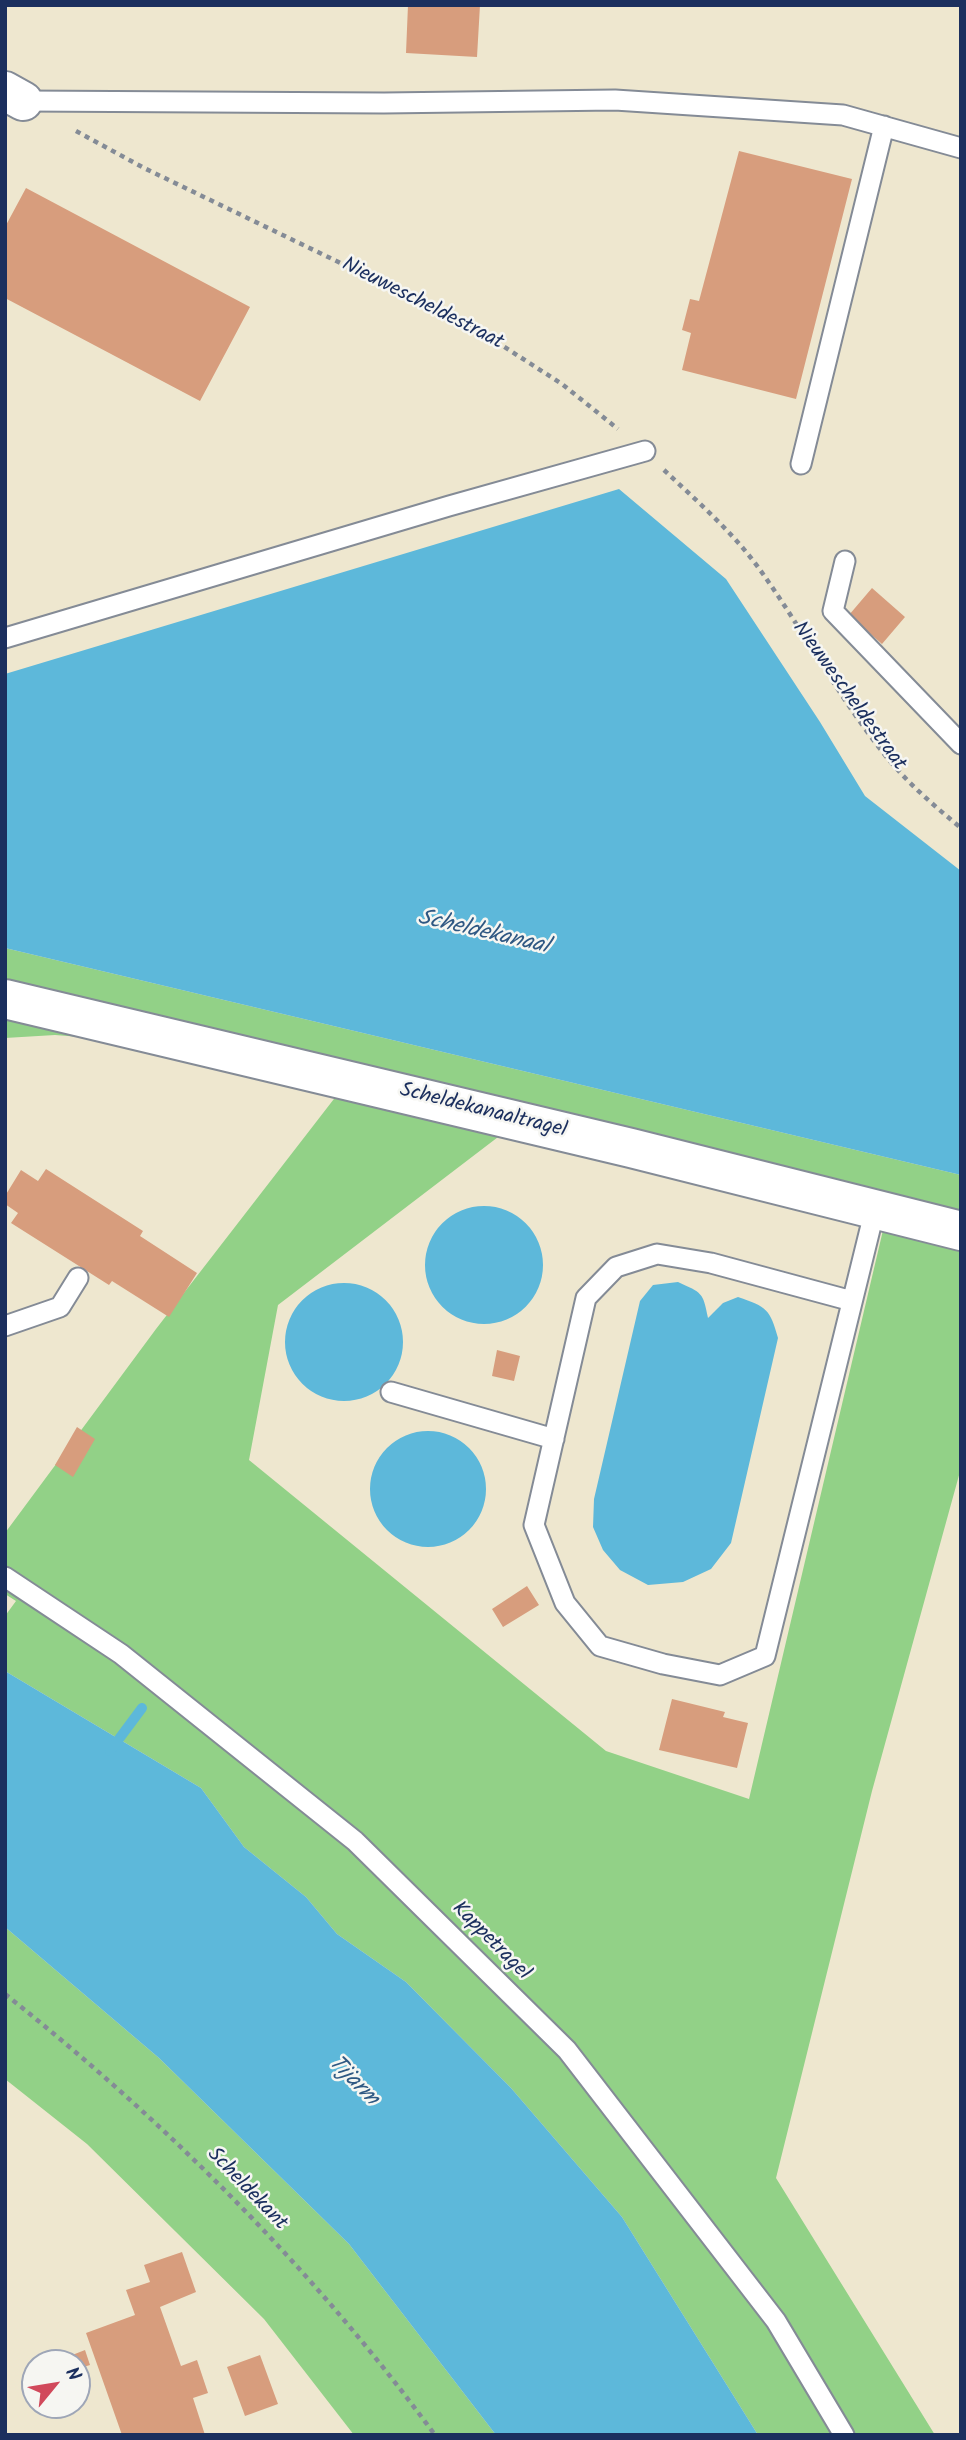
<!DOCTYPE html>
<html>
<head>
<meta charset="utf-8">
<style>
	body { margin:0 }
	#map { position:relative; width:966px; height:2440px; overflow:hidden; background:#eee7cf; font-family:Kalam,sans-serif }
	canvas { display:block }
	.frame { position:absolute; inset:0; border:7px solid #1b2f5e; pointer-events:none }
	.north { position:absolute; left:21px; top:2349px; width:70px; height:70px; box-sizing:border-box; background:#f6f6f2; border:2px solid #9ea6b7; border-radius:50%; rotate:60deg; font-size:19px; font-weight:700; line-height:28px; text-align:center; color:#1b2f5e }
	.north::after { content:''; display:block; margin:auto; width:24px; height:32px; background:#d1495b; clip-path:polygon(50% 0,100% 100%,50% 72%,0 100%) }
</style>
</head>
<body>
<div id="map">
<canvas width="966" height="2440"></canvas>
<div class="frame"></div>
<div class="north">N</div>
</div>
<script>
const g = document.querySelector('canvas').getContext('2d');
g.lineJoin = 'round';
function fillPath(path, color) {
  g.fillStyle = color;
  g.fill(path, 'evenodd');
}
function strokePath(path, color, width, dash) {
  g.strokeStyle = color;
  g.lineWidth = width;
  g.lineCap = dash ? 'butt' : 'round';
  g.setLineDash(dash || []);
  g.stroke(path);
}
function drawText(font, color, halo, rows, align = 'center') {
  g.font = font + ' Kalam,sans-serif';
  g.lineWidth = 5;
  g.setLineDash([]);
  g.textBaseline = 'middle';
  g.strokeStyle = halo;
  g.fillStyle = color;
  for (const [text, x, y, turn = 0] of rows) {
    g.save();
    g.translate(x, y);
    g.rotate((+turn || 0) * Math.PI / 180);
    g.textAlign = isNaN(turn) ? turn : align;
    if (halo) g.strokeText(text, 0, 0);
    g.fillText(text, 0, 0);
    g.restore();
  }
}
fillPath(new Path2D(`
	M5 948 961 1175V1468L872 1791 776 2178 935 2435H758L622 2217 511 2088 406 1982 337 1934 306 1897 244 1847 201 1788 5 1671V1616L16 1601 5 1594V1533L156 1329 337 1095 106 1039 55 1035 5 1038ZM502 1134 884 1226 749 1799 606 1751 249 1460 278 1305Z
	M5 1927 159 2058 349 2244 496 2435H354L264 2319 87 2144 5 2079Z`), '#92d187');
fillPath(new Path2D(`
	M619 489 726 579 820 722 865 796 961 871V1175L5 948V674Z
	M425 1265a59 59 0 1 1 118 0a59 59 0 1 1-118 0Z
	M678 1282C702 1293 703 1292 708 1318L723 1303 738 1297C767 1307 770 1309 778 1338L731 1543 711 1569 683 1582 648 1585 620 1570 603 1550 593 1527 594 1499 640 1301 653 1285Z
	M285 1342a59 59 0 1 1 118 0a59 59 0 1 1-118 0Z
	M370 1489a58 58 0 1 1 116 0a58 58 0 1 1-116 0Z
	M5 1671 201 1788 244 1847 306 1897 337 1934 406 1982 511 2088 622 2217 758 2435H496L349 2244 159 2058 5 1927Z`), '#5db8da');
strokePath(new Path2D(`
	M110 1751 142 1708`), '#5db8da', 10);
fillPath(new Path2D(`
	M408 5H480L477 57 406 53Z
	M739 151 852 179 796 399 682 370 691 333 682 330 690 299 699 301Z
	M26 188 250 307 200 401 5 298V227Z
	M872 588 905 617 882 644 849 615Z
	M46 1169 143 1231 140 1236 197 1273 169 1317 112 1281 109 1285 11 1223 18 1213 5 1204V1196L21 1170 38 1181Z
	M497 1350 520 1356 514 1381 492 1376Z
	M77 1427 95 1439 73 1477 55 1465Z
	M527 1586 539 1605 503 1627 492 1609Z
	M672 1699 725 1712 723 1717 748 1723 737 1768 659 1750Z
	M182 2252 196 2292 160 2307 181 2366 197 2360 208 2393 193 2398 205 2435H122L86 2333 135 2315 126 2290 150 2282 144 2265Z
	M85 2350 90 2365 77 2369V2363H52Z
	M260 2355 278 2404 245 2416 227 2367Z`), '#d79d7d');
const lane = new Path2D(`
	M23 101 384 103 615 100 843 115 961 148
	M801 464 884 126
	M845 561 833 611 961 744
	M5 638 449 506 645 451
	M852 1301 711 1263 657 1254 616 1267 586 1298 534 1525 565 1603 600 1646 663 1664 720 1675 765 1656 875 1209
	M5 1326 60 1307 78 1278
	M391 1392 554 1439
	M5 1577 121 1654 355 1841 567 2050 776 2321 844 2435`);
const street = new Path2D(`
	M5 91 23 101
	M5 999 631 1148 961 1231`);
strokePath(lane, '#848b96', 23);
strokePath(street, '#848b96', 42);
strokePath(new Path2D(`
	M76 131 144 168 475 328 562 384 618 429
	M664 470C698 502 736 535 763 574 804 632 837 694 881 750 904 780 932 804 961 828
	M5 1994C167 2123 312 2268 435 2435`), '#848b96', 4.5, [5, 5]);
strokePath(lane, '#fff', 19);
strokePath(street, '#fff', 38);
drawText('21px', '#1b2f5e', '#f6f6f2', [
	["Nieuwescheldestraat",422,305,27],
	["Nieuwescheldestraat",848,697,54],
	["Scheldekanaaltragel",483,1112,14],
	["Kappetragel",490,1942,45],
	["Scheldekant",246,2190,46]
]);
drawText('italic 23px', '#2f5883', '#f6f6f2', [
	["Scheldekanaal",483,934,13],
	["Tijarm",352,2082,45]
]);
</script>
</body>
</html>
